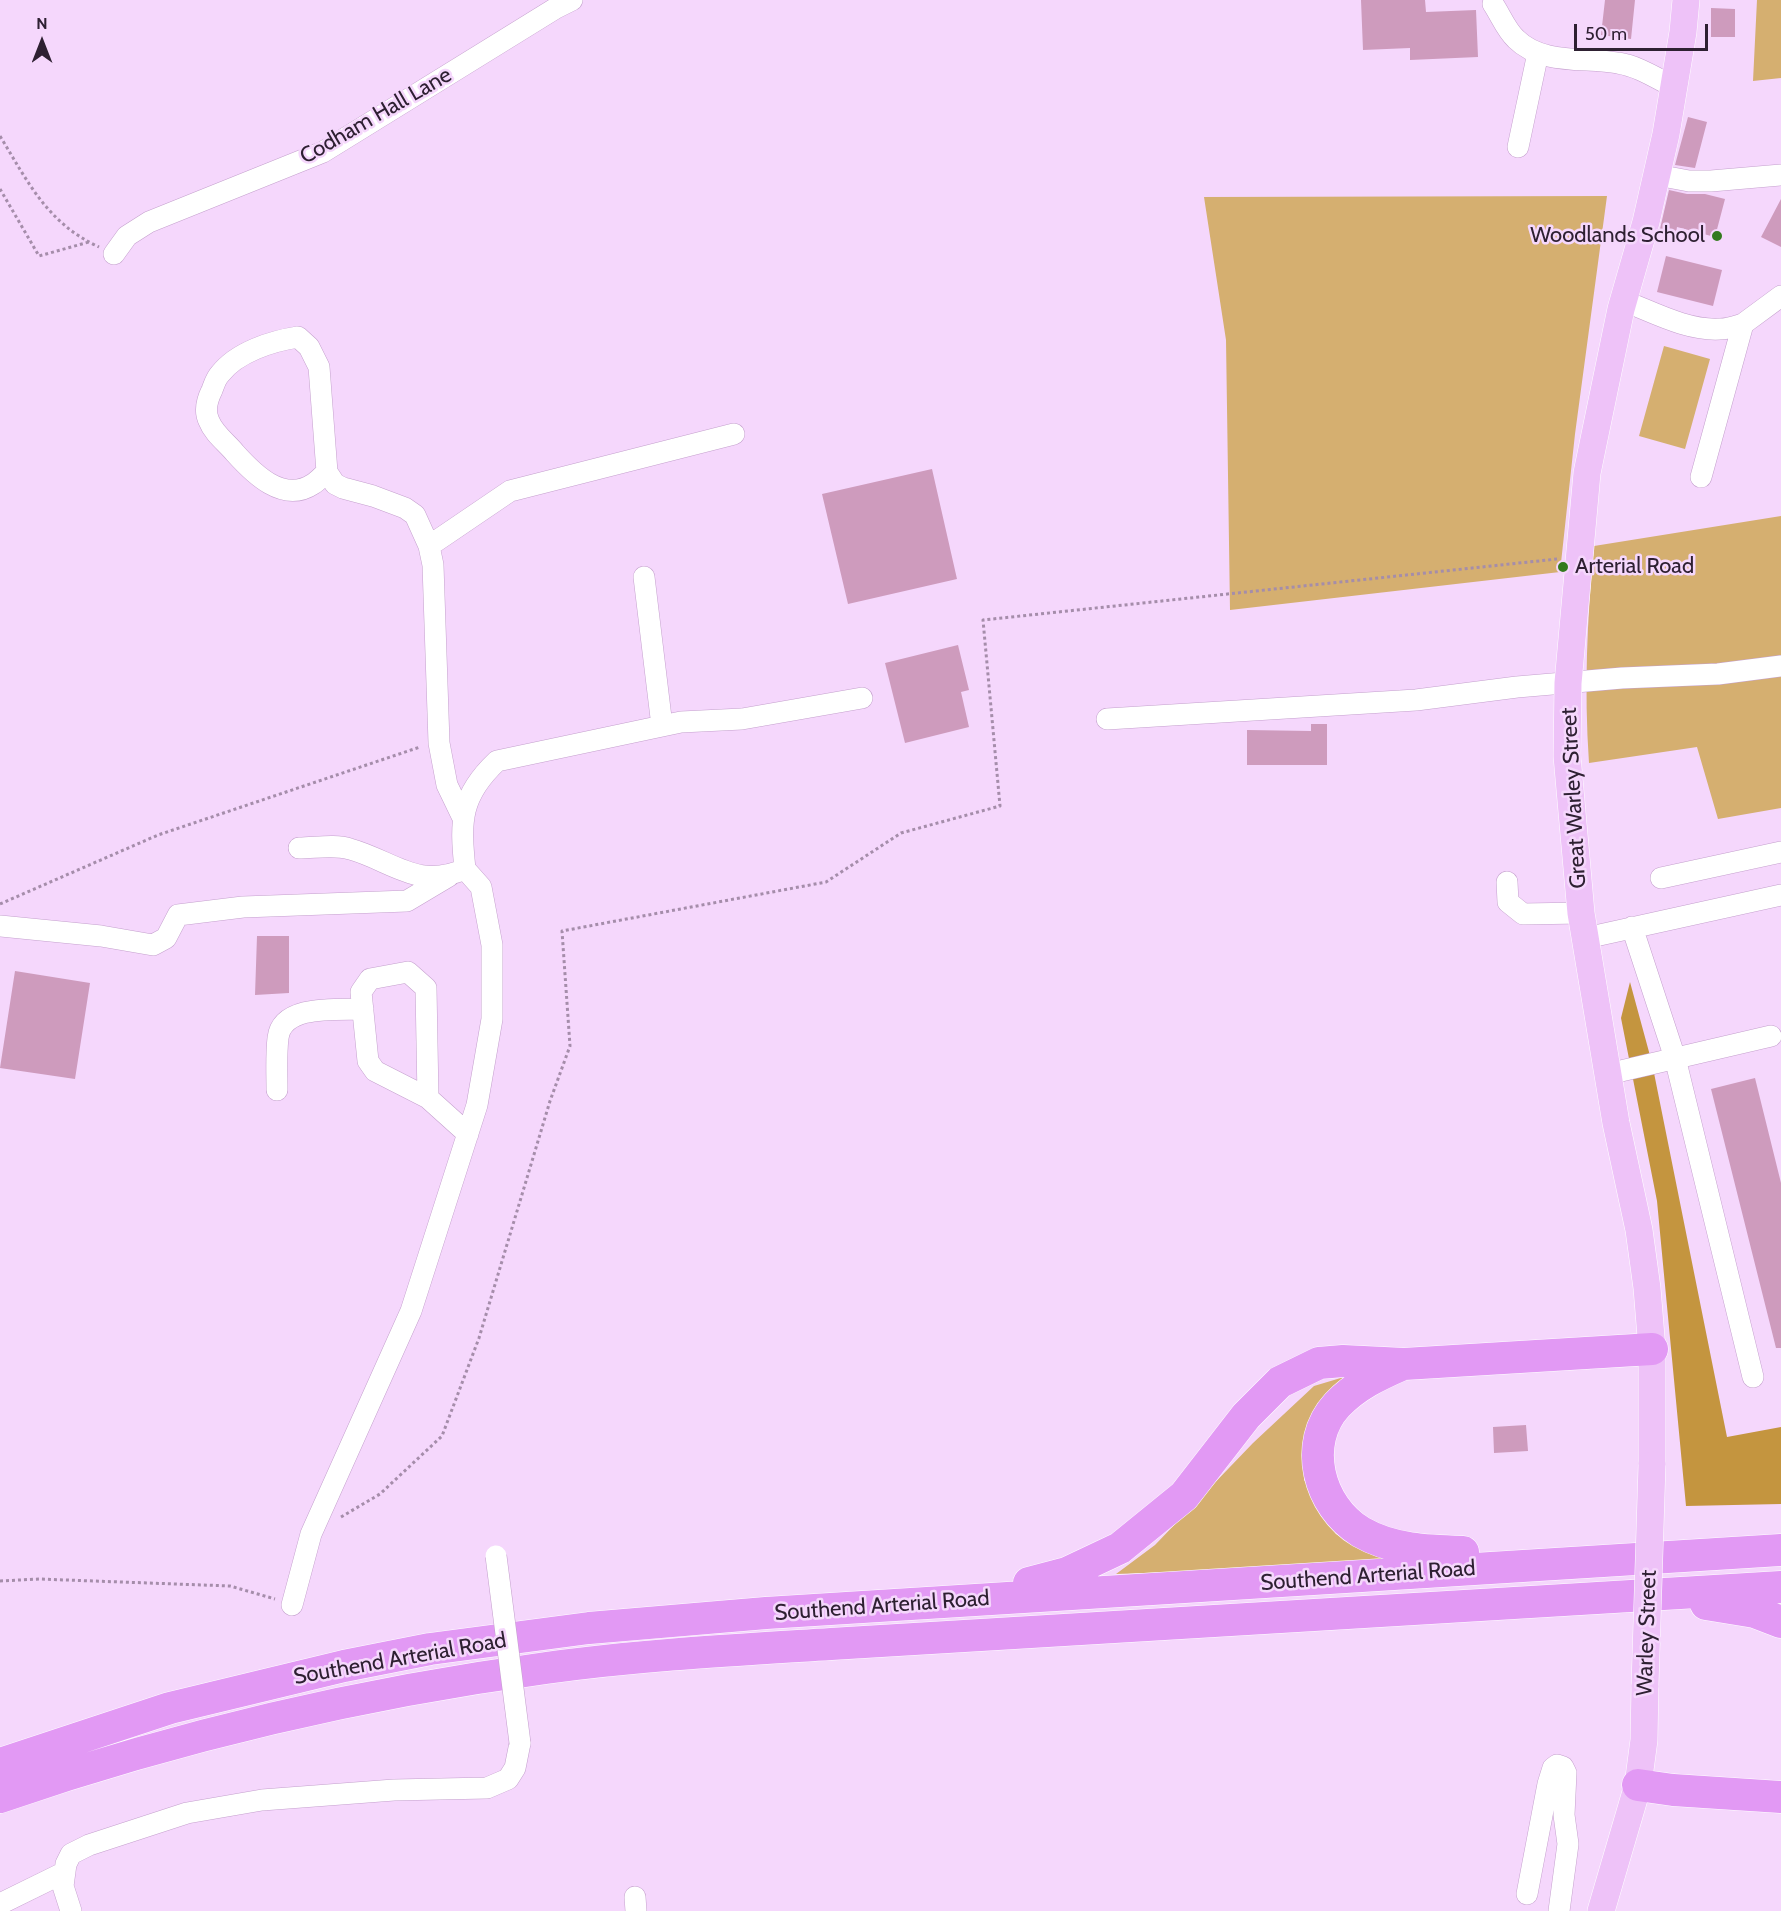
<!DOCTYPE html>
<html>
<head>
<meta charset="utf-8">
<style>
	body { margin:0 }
	#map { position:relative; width:1781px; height:1911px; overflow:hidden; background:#f5d7fc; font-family:Cabin,sans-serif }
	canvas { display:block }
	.north { position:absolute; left:12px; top:12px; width:60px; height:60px; -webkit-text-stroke:4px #f5d7fc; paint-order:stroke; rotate:0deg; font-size:16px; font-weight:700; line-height:24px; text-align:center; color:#2e2032 }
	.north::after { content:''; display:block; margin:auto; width:21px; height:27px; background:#2e2032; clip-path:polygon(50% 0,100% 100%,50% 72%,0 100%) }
	.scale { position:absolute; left:1574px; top:24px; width:134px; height:27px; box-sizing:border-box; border:3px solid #2e2032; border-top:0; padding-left:8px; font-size:18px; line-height:21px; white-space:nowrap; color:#2e2032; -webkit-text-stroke:4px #f5d7fc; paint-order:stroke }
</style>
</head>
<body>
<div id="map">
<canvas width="1781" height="1911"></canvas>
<div class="north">N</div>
<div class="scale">50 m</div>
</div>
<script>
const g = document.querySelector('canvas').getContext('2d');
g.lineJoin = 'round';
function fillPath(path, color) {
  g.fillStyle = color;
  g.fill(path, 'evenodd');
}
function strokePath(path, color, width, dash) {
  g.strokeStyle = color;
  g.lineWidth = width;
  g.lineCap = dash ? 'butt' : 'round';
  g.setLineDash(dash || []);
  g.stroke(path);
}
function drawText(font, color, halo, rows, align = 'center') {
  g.font = font + ' Cabin,sans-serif';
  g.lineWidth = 5;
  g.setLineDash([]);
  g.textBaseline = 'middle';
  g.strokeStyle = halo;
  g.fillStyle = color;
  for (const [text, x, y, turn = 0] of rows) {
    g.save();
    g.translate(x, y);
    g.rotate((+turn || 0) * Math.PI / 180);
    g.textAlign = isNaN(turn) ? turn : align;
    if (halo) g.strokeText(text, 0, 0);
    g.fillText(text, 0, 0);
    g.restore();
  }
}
fillPath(new Path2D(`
	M1757 0H1781V78L1753 81Z
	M1607 196 1575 434 1560 572 1230 610 1226 340 1204 197Z
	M1664 346 1710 359 1685 449 1639 436Z
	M1781 516V808L1718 819 1697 747 1589 763C1584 688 1587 621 1594 546Z
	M1354 1374 1307 1428 1304 1480 1336 1534 1394 1564 1116 1574 1155 1545 1253 1443 1314 1386Z`), '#d5af70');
fillPath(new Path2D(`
	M1630 982 1652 1063 1727 1437 1781 1427V1504L1686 1506 1657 1201 1621 1018Z`), '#c4953f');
fillPath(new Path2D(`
	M1361 0H1425L1426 12 1476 10 1478 57 1410 60V48L1363 50Z
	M1605 0H1635L1631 39 1601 35Z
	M1711 8 1735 9V37H1711Z
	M1688 117 1707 122 1695 168 1675 165Z
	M1669 190 1687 194H1705L1725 199 1715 237 1677 227 1676 233 1660 229Z
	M1781 199V247L1761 237Z
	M1666 256 1722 270 1713 306 1657 292Z
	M932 469 957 579 848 604 822 494Z
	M958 645 969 690 961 692 969 727 905 743 885 663Z
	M1311 724H1327V765H1247V730L1311 731Z
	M257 936H289V993L255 995Z
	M15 971 90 983 75 1079 0 1068Z
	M1755 1078 1781 1183V1348H1776L1711 1089Z
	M1526 1425 1528 1451 1494 1453 1493 1427Z`), '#ce9bbd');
const minor = new Path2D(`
	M1493 4C1500 14 1506 30 1516 39 1542 65 1585 57 1618 63 1638 66 1656 78 1674 87
	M1518 147 1538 53
	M1657 175 1689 181H1711L1781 175
	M114 254 127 236 149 222 323 152 556 8 572 0
	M1624 301C1653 312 1687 331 1720 329 1728 329 1736 326 1743 324L1701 477
	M1743 324 1781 296
	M327 472C322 476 318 481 313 484 283 504 253 473 235 453 227 443 214 434 209 421 204 411 207 400 212 390 214 385 216 378 220 374 237 352 272 341 298 337L309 347 319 367 327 472 335 484 343 488 373 496 405 508 415 515 429 546 433 565 439 743 447 785 462 816
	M429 546 510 491 734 434
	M644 577 662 726
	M1107 719 1416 700 1517 687 1622 678 1718 674 1781 666
	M465 869C460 821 460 796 497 761L681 722 742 719 862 698
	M1661 878 1781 852
	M1507 882 1508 902 1523 914 1581 913
	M0 926 101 936 153 945 166 938 178 915 243 907 407 901 449 876
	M1632 927 1675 1058 1753 1377
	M1586 938 1781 895
	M1608 1074 1771 1036
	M277 1090C277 1073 276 1055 278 1038 282 1004 337 1010 363 1009
	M428 1098 426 988 408 972 370 979 361 992 368 1061 375 1071 428 1098 468 1134
	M292 1605 311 1534 411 1311 477 1105 492 1019V945L481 887 465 869C417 890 393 861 350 849 335 844 315 848 299 848
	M1527 1894 1548 1784 1553 1768 1557 1765 1563 1767 1566 1773 1564 1815 1568 1844 1559 1911
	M635 1897 636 1911
	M0 1904 65 1872
	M71 1911 63 1886 66 1864 71 1854 89 1845 187 1813 262 1800 394 1790 487 1788 508 1779 515 1768 520 1743`);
const major = new Path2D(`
	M1652 1465V1349L1647 1288 1639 1230 1616 1123 1581 913 1567 756 1568 683 1587 473 1621 309 1646 222 1666 134 1683 32 1686 0
	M1601 1911 1638 1785 1644 1740 1645 1685`);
const highway = new Path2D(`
	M1403 1364C1378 1375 1356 1385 1337 1405 1302 1443 1318 1506 1361 1532 1392 1550 1428 1551 1463 1552
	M1029 1583 1067 1573 1120 1548 1184 1496 1246 1416 1280 1382 1319 1363 1343 1361 1404 1364 1652 1349
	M1706 1604 1755 1612 1781 1622
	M0 1764 170 1708 344 1666 430 1649 589 1628 766 1613 1781 1550
	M1638 1785 1673 1790 1781 1797
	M0 1797C178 1736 360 1693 546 1668 640 1655 736 1650 831 1644L1781 1587`);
strokePath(minor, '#c4a0cd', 22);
strokePath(major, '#fff', 28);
strokePath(highway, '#fff', 33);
strokePath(new Path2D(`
	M0 136C28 182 47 223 99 247
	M0 189 39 256 89 242
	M0 904 158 835 420 747
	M341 1517 380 1494 442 1436 479 1338 550 1101 570 1046 562 931 826 882 901 833 1000 806 983 620 1557 559
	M0 1581 39 1579 230 1586 275 1599`), '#a58daa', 3, [3, 3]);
strokePath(minor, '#fff', 21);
strokePath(major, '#eec2f8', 27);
strokePath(highway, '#e299f4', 32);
const minorBridge = new Path2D(`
	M496 1556 520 1743`);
const majorBridge = new Path2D(`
	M1645 1685 1652 1465`);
strokePath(minorBridge, '#c4a0cd', 22, []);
strokePath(majorBridge, '#fff', 28, []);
strokePath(minorBridge, '#fff', 21);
strokePath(majorBridge, '#eec2f8', 27);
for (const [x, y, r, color] of [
	[1717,236,6,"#337a1e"],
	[1563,567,6,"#337a1e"]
]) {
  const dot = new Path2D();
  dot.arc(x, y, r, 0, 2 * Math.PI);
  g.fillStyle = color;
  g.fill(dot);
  strokePath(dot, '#f5d7fc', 2);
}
drawText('22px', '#2e2032', '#f5d7fc', [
	["Codham Hall Lane",376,116,-30],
	["Great Warley Street",1574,798,-93],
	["Southend Arterial Road",1368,1576,-4],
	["Southend Arterial Road",882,1606,-4],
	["Warley Street",1647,1633,-88],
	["Southend Arterial Road",400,1659,-10]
]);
drawText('22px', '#2e2032', '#f5d7fc', [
	["Woodlands School",1705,236],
	["Arterial Road",1575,567,"left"]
], 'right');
</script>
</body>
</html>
